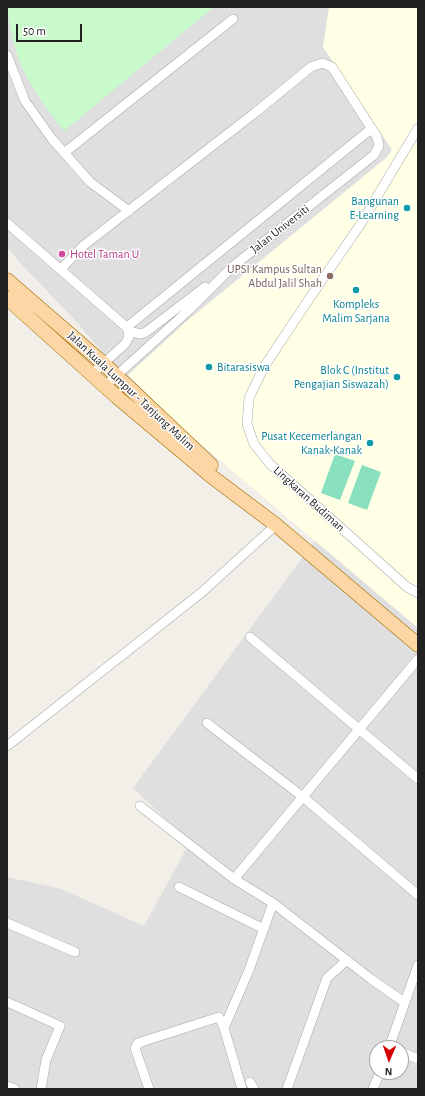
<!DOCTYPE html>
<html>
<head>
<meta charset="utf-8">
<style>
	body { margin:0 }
	#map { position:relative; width:425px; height:1096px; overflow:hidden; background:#f2efe9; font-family:"Alegreya Sans",sans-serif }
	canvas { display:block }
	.frame { position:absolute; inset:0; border:8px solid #222; pointer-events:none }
	.north { position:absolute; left:369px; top:1040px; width:40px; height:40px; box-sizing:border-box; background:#fff; border:1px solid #a7a7a7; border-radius:50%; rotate:182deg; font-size:11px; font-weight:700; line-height:16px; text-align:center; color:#222 }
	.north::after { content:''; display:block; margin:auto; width:14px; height:18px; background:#d40000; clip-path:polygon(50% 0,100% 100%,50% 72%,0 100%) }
	.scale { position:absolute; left:16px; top:24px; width:66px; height:18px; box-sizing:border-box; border:2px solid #222; border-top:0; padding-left:5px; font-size:12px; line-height:14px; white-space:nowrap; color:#222; -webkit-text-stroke:3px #fff; paint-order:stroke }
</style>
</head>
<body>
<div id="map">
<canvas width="425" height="1096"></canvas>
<div class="frame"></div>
<div class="north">N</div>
<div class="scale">50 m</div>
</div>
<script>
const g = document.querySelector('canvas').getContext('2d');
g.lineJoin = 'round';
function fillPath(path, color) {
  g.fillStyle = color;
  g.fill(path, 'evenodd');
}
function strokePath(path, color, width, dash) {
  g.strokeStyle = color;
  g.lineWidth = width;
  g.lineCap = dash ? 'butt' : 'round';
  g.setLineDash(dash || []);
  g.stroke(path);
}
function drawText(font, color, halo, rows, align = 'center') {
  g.font = font + ' "Alegreya Sans",sans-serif';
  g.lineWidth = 3;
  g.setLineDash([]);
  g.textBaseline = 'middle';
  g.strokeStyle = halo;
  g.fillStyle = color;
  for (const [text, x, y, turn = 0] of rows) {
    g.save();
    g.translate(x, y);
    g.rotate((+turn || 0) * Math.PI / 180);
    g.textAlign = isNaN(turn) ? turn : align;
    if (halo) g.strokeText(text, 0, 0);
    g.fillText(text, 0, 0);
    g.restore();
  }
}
fillPath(new Path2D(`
	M7 7H418V1089H7V877L61 889 144 926 190 842 133 788 316 539 124 377 71 316 22 265 7 247ZM377 1048H401V1072H377Z`), '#e0dfdf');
fillPath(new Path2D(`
	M329 7H418V628L177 424 128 375 188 320 386 158 392 150 323 47Z`), '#ffffe5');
fillPath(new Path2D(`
	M7 7H214L64 131C49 111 32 90 22 67 14 48 10 27 7 7Z`), '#c8facc');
fillPath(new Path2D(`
	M335 454 355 461 340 500 321 493Z
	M362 465 381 472 367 510 348 503Z`), '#88e0be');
const minor = new Path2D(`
	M7 55 25 101 52 139 90 182 129 211
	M418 128 360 225 305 305 264 367 249 398 247 424 254 444 270 464 407 587 418 593
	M64 153 233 19
	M7 223 132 332 141 334 146 332 205 287
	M61 269 83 246 256 112 311 67 322 63 332 67 377 137 379 146 374 155 232 267 189 310 105 386
	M127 327 371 129
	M92 374 125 344 129 337 127 327
	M250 637 418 779
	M207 723 303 797 418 895
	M7 746 201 593 276 525
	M140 806 234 879 273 903 371 979 404 1002
	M234 879 418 659
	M179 887 264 929
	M7 923 75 952
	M7 1002 60 1026 46 1060 41 1089
	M224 1028 249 970 273 903
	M389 1048 418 965
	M401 1052 418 1059
	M250 1082 254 1089
	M7 1086 15 1089
	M149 1089 135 1048 138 1043 219 1017 224 1028 242 1089
	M287 1089 327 978 347 960
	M373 1089 380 1072`);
const primary = new Path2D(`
	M7 280 104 364 211 465
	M7 298 117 397 211 476 276 525 418 645`);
strokePath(minor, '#a9a9a9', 10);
strokePath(primary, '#a06b00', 15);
strokePath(minor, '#fff', 9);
strokePath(primary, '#fcd6a4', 14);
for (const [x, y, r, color] of [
	[407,208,4,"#0f9aa8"],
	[62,254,4,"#d1479c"],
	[330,276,4,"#8d6e63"],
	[356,290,4,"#0f9aa8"],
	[209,367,4,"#0f9aa8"],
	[397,377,4,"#0f9aa8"],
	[370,443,4,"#0f9aa8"]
]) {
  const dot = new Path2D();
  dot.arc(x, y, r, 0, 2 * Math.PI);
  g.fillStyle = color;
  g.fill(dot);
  strokePath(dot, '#fff', 1.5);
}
drawText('12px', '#0d838f', '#fff', [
	["Bangunan",399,201],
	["E-Learning",399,215],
	["Kompleks",356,304,"center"],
	["Malim Sarjana",356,318,"center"],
	["Bitarasiswa",217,367,"left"],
	["Blok C (Institut",389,370],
	["Pengajian Siswazah)",389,384],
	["Pusat Kecemerlangan",362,436],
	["Kanak-Kanak",362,450]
], 'right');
drawText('12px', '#222', '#fff', [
	["Jalan Universiti",280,229,-38],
	["Jalan Kuala Lumpur - Tanjung Malim",131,391,43],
	["Lingkaran Budiman",309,499,42]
]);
drawText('12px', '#b23c85', '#fff', [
	["Hotel Taman U",70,254]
], 'left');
drawText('12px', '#785e54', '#fff', [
	["UPSI Kampus Sultan",322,269],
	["Abdul Jalil Shah",322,283]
], 'right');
</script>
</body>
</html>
